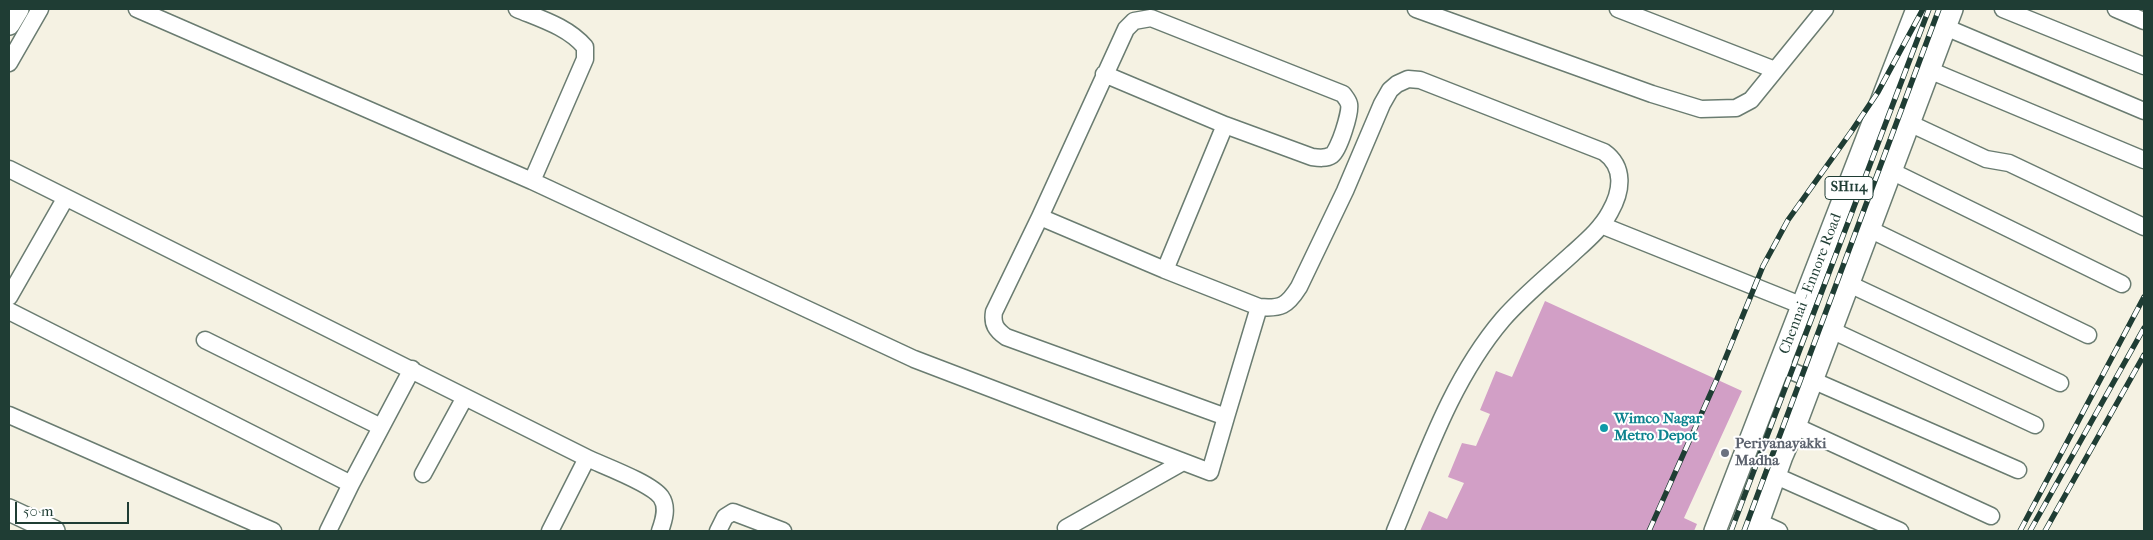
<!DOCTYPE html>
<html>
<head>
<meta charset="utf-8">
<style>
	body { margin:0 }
	#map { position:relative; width:2153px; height:540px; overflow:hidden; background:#f5f2e3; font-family:"IM FELL French Canon",serif }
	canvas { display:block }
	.frame { position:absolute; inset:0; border:10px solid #1f3d34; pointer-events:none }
	.scale { position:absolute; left:15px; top:502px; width:114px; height:22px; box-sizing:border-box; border:2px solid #1f3d34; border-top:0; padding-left:6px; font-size:15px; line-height:18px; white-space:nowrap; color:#1f3d34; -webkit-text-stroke:4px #fff; paint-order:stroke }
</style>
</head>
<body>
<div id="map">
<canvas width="2153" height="540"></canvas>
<div class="frame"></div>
<div class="scale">50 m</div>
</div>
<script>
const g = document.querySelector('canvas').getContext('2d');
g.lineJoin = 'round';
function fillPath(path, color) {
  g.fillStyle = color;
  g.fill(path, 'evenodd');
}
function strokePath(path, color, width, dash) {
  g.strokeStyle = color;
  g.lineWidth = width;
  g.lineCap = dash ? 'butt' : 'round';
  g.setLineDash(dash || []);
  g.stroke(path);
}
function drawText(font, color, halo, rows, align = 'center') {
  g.font = font + ' "IM FELL French Canon",serif';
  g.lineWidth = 4;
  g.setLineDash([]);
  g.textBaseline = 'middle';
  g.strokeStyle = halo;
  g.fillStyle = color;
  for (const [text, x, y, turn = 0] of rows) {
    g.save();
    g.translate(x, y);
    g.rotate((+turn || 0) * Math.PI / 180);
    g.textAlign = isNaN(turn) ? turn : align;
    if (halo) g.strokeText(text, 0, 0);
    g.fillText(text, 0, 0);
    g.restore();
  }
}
fillPath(new Path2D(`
	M1545 301 1742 391 1684 518 1697 524 1694 531H1420L1429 511 1447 519 1464 483 1448 477 1462 443 1476 446 1490 414 1480 410 1496 371 1512 377Z`), '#d29fc6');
const minor = new Path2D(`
	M137 9 532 181 914 359 1210 472 1226 417
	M517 9C541 19 568 27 585 47V59L532 181
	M1416 9 1652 94 1701 109 1736 108 1751 100 1825 9
	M1618 9 1775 70
	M2003 9 2144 66
	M2116 9 2144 21
	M1945 27 2144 111
	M9 63 40 9
	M1929 70 2144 160
	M1104 74 1225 125 1165 270
	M1909 123 1986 159 2009 163 2144 227
	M1225 125 1312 157C1319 158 1326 159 1332 155 1339 150 1351 112 1349 104 1348 100 1345 97 1343 94L1151 18 1134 21 1126 29 1040 217 994 312C992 324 996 330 1006 337L1226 417 1259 307
	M9 169 587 458C604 466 651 483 661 497 668 507 664 520 660 531
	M1891 171 2122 284
	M1040 217 1165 270 1259 307C1281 309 1287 306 1299 287L1345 191 1382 104 1390 90 1397 84 1408 79 1420 80 1604 152C1625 167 1622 191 1610 212 1601 229 1585 242 1572 254 1549 275 1523 296 1503 319 1451 380 1425 459 1395 531
	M1601 225 1803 306
	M1869 229 2088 335
	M1849 284 2060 383
	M9 297 65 199
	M9 311 351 484
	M1831 330 2035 425
	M205 340 381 427
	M1780 366 2018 470
	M9 415 273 531
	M1795 426 1991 516
	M423 474 465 397
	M1776 476 1900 531
	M1759 522 1779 531
	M1066 528 1183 462
	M328 531 351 484 412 369
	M550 531 587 458
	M718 531 725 517 733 512 783 531`);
const major = new Path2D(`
	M9 24 18 9
	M9 510 54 531
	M1715 531 1917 9
	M1755 531 1782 456 1795 426 1952 9`);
strokePath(minor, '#6a7c71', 19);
strokePath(major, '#6a7c71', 24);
strokePath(minor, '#fff', 16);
strokePath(major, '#fff', 21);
const rail = new Path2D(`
	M1649 531 1717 379 1763 266 1788 220 1851 132 1878 92 1923 9
	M1731 531 1929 9
	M1744 531 1939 9
	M2020 531 2144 297
	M2030 531 2144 328
	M2045 531 2144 355`);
strokePath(rail, '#1f3d34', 5.5);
strokePath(rail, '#fff', 4, [11]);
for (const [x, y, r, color] of [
	[1604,428,5,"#0f9aa8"],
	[1725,453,5,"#6b7280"]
]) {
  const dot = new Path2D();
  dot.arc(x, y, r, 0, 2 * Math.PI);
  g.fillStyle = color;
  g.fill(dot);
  strokePath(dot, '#fff', 2);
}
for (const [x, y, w] of [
	[1849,188,48]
]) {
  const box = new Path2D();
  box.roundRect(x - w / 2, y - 11.5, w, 23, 4);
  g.fillStyle = '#fff';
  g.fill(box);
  strokePath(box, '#1f3d34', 1);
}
drawText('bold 14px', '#1f3d34', null, [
	["SH114",1849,188]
]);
drawText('15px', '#1f3d34', '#fff', [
	["Chennai - Ennore Road",1811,284,-69]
]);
drawText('bold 15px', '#0d838f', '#fff', [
	["Wimco Nagar",1614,419],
	["Metro Depot",1614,436]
], 'left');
drawText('bold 15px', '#5b616d', '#fff', [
	["Periyanayakki",1735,444],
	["Madha",1735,461]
], 'left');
</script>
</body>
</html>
